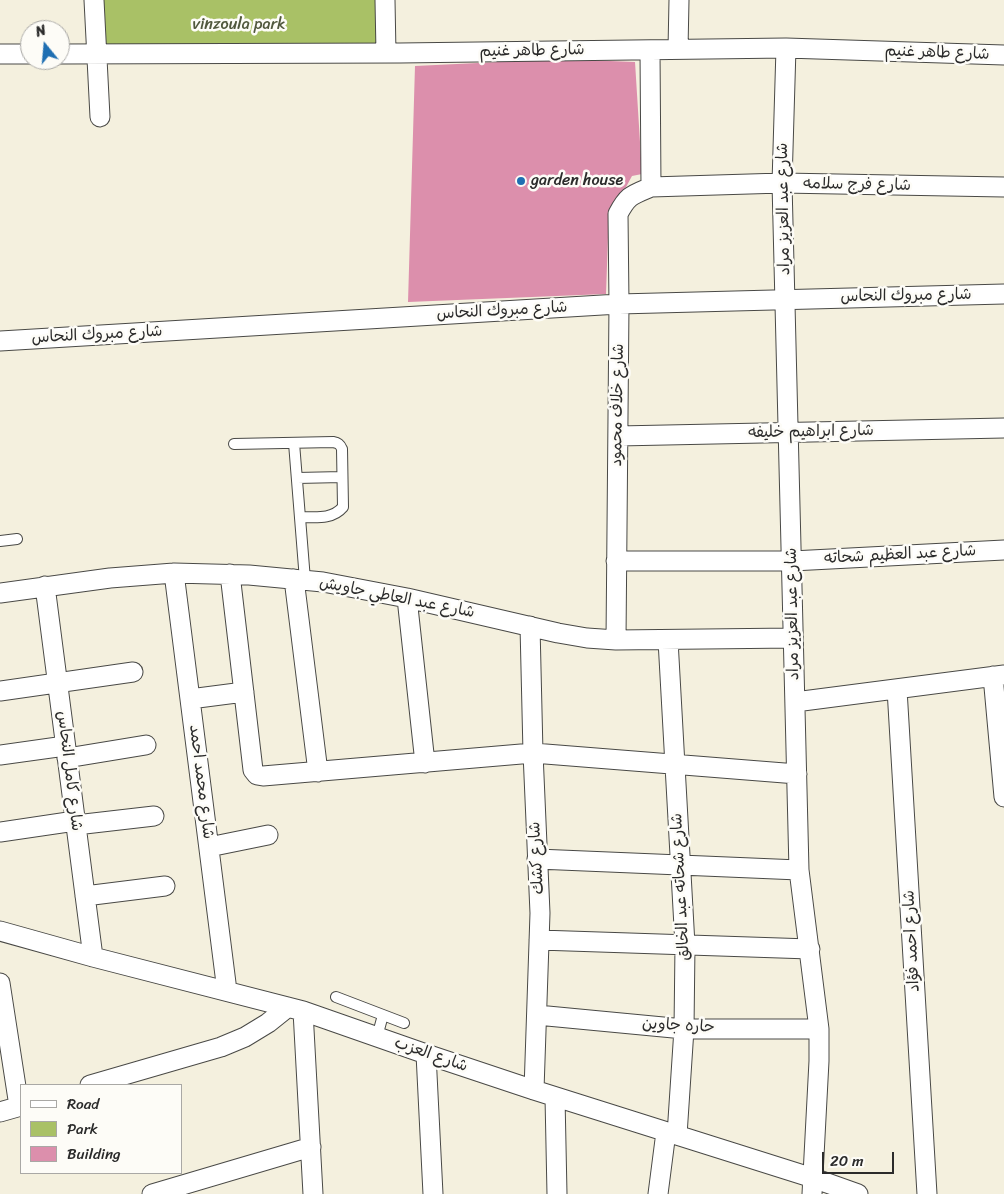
<!DOCTYPE html>
<html>
<head>
<meta charset="utf-8">
<style>
	body { margin:0 }
	#map { position:relative; width:1004px; height:1194px; overflow:hidden; background:#f4f0de; font-family:Sriracha,sans-serif }
	canvas { display:block }
	.legend { position:absolute; left:20px; top:1084px; width:162px; height:90px; box-sizing:border-box; background:#fdfcf7; border:1px solid #a9a8a5; margin:0; padding:6px 9px; list-style:none; font-size:15px; color:#2b2b2b }
	.legend li { display:flex; align-items:center; gap:10px; height:25px }
	.legend b { width:25px; border:1px solid #a9a8a5 }
	.north { position:absolute; left:20px; top:20px; width:50px; height:50px; box-sizing:border-box; background:#fdfcf7; border:1px solid #a9a8a5; border-radius:50%; rotate:343deg; font-size:14px; font-weight:700; line-height:20px; text-align:center; color:#2b2b2b }
	.north::after { content:''; display:block; margin:auto; width:18px; height:22px; background:#1f6fb2; clip-path:polygon(50% 0,100% 100%,50% 72%,0 100%) }
	.scale { position:absolute; left:822px; top:1152px; width:72px; height:22px; box-sizing:border-box; border:2px solid #2b2b2b; border-top:0; padding-left:6px; font-size:15px; line-height:18px; white-space:nowrap; color:#2b2b2b; -webkit-text-stroke:4px #fdfcf7; paint-order:stroke }
</style>
</head>
<body>
<div id="map">
<canvas width="1004" height="1194"></canvas>
<ul class="legend">
<li><b style="height:6px;background:#fff"></b>Road</li>
<li><b style="height:14px;background:#a9c166"></b>Park</li>
<li><b style="height:14px;background:#dc8fac"></b>Building</li>
</ul>
<div class="north">N</div>
<div class="scale">20 m</div>
</div>
<script>
const g = document.querySelector('canvas').getContext('2d');
g.lineJoin = 'round';
function fillPath(path, color) {
  g.fillStyle = color;
  g.fill(path, 'evenodd');
}
function strokePath(path, color, width, dash) {
  g.strokeStyle = color;
  g.lineWidth = width;
  g.lineCap = dash ? 'butt' : 'round';
  g.setLineDash(dash || []);
  g.stroke(path);
}
function drawText(font, color, halo, rows, align = 'center') {
  g.font = font + ' Sriracha,"Playpen Sans Arabic",sans-serif';
  g.lineWidth = 5;
  g.setLineDash([]);
  g.textBaseline = 'middle';
  g.strokeStyle = halo;
  g.fillStyle = color;
  for (const [text, x, y, turn = 0] of rows) {
    g.save();
    g.translate(x, y);
    g.rotate((+turn || 0) * Math.PI / 180);
    g.textAlign = isNaN(turn) ? turn : align;
    if (halo) g.strokeText(text, 0, 0);
    g.fillText(text, 0, 0);
    g.restore();
  }
}
fillPath(new Path2D(`
	M98 0H378L379 49 100 50Z`), '#a9c166');
fillPath(new Path2D(`
	M561 59 635 62 642 174 632 176 626 187 609 209 606 294 408 302 415 66Z`), '#dc8fac');
const lane = new Path2D(`
	M294 443 305 580
	M234 444 333 442C338 443 340 444 342 449L343 507C332 520 315 517 300 517
	M297 478 342 477
	M0 541 17 539
	M336 997 404 1023
	M377 1037 383 1015`);
const street = new Path2D(`
	M94 0 100 117
	M385 0 386 53
	M786 48 782 183 799 870 819 1029V1061L812 1194
	M678 49 679 0
	M650 50 651 187
	M0 54H30
	M60 54 400 53 786 48 1004 55
	M0 341 619 304 1004 294
	M618 436 1004 428
	M616 561H792L1004 550
	M174 573 227 991
	M230 574 253 770 257 775 263 776 533 753 797 774
	M294 579 318 772
	M45 586 93 957
	M0 593 110 578 174 573 249 575 323 582 407 598 558 633 587 638 616 640 793 638
	M407 598 425 763
	M530 626 533 753 540 913 534 1090
	M616 640 619 304 618 214C628 195 632 195 651 187L782 183 1004 187
	M668 640 685 945 684 1029 677 1135
	M993 676 1004 797
	M897 689 927 1194
	M0 691 133 672
	M190 699 244 692
	M795 702 1004 675
	M0 755 65 746
	M67 758 146 745
	M76 825 154 816
	M0 832 75 821
	M209 847 268 835
	M537 859 799 870
	M85 896 165 886
	M0 931 93 957 303 1011 426 1054 534 1090 813 1178 858 1194
	M539 940 810 949
	M0 983 19 1106
	M303 1011 313 1194
	M537 1015 684 1029H819
	M426 1054 433 1194
	M90 1085 221 1047 245 1037 268 1023 288 1007
	M555 1097 557 1194
	M0 1112 21 1106
	M152 1194 311 1147
	M658 1194 666 1132`);
strokePath(lane, '#494946', 12);
strokePath(street, '#494946', 21);
strokePath(lane, '#fff', 10);
strokePath(street, '#fff', 19);
for (const [x, y, r, color] of [
	[521,181,5,"#1f6fb2"]
]) {
  const dot = new Path2D();
  dot.arc(x, y, r, 0, 2 * Math.PI);
  g.fillStyle = color;
  g.fill(dot);
  strokePath(dot, '#fdfcf7', 2);
}
drawText('16px', '#51583d', '#fdfcf7', [
	["vinzoula park",239,25]
]);
drawText('16px', '#2b2b2b', '#fdfcf7', [
	["شارع طاهر غنيم",532,51,-1],
	["شارع طاهر غنيم",937,53,2],
	["شارع فرج سلامه",857,185,1],
	["شارع عبد العزيز مراد",784,209,-91],
	["شارع مبروك النحاس",906,296,-1],
	["شارع مبروك النحاس",502,311,-3],
	["شارع مبروك النحاس",97,335,-3],
	["شارع خلاف محمود",618,405,-89],
	["شارع ابراهيم خليفه",811,432,-1],
	["شارع عبد العظيم شحاته",900,555,-3],
	["شارع عبد العاطي جاويش",397,598,11],
	["شارع عبد العزيز مراد",793,614,-91],
	["شارع كامل النحاس",69,771,83],
	["شارع محمد احمد",201,782,83],
	["شارع كشك",537,858,-93],
	["شارع شحاته عبد الخالق",681,887,-93],
	["شارع احمد فؤاد",912,941,-93],
	["حاره جاوين",678,1026,3],
	["شارع العزب",431,1055,19]
]);
drawText('16px', '#2b2b2b', '#fdfcf7', [
	["garden house",531,181]
], 'left');
</script>
</body>
</html>
